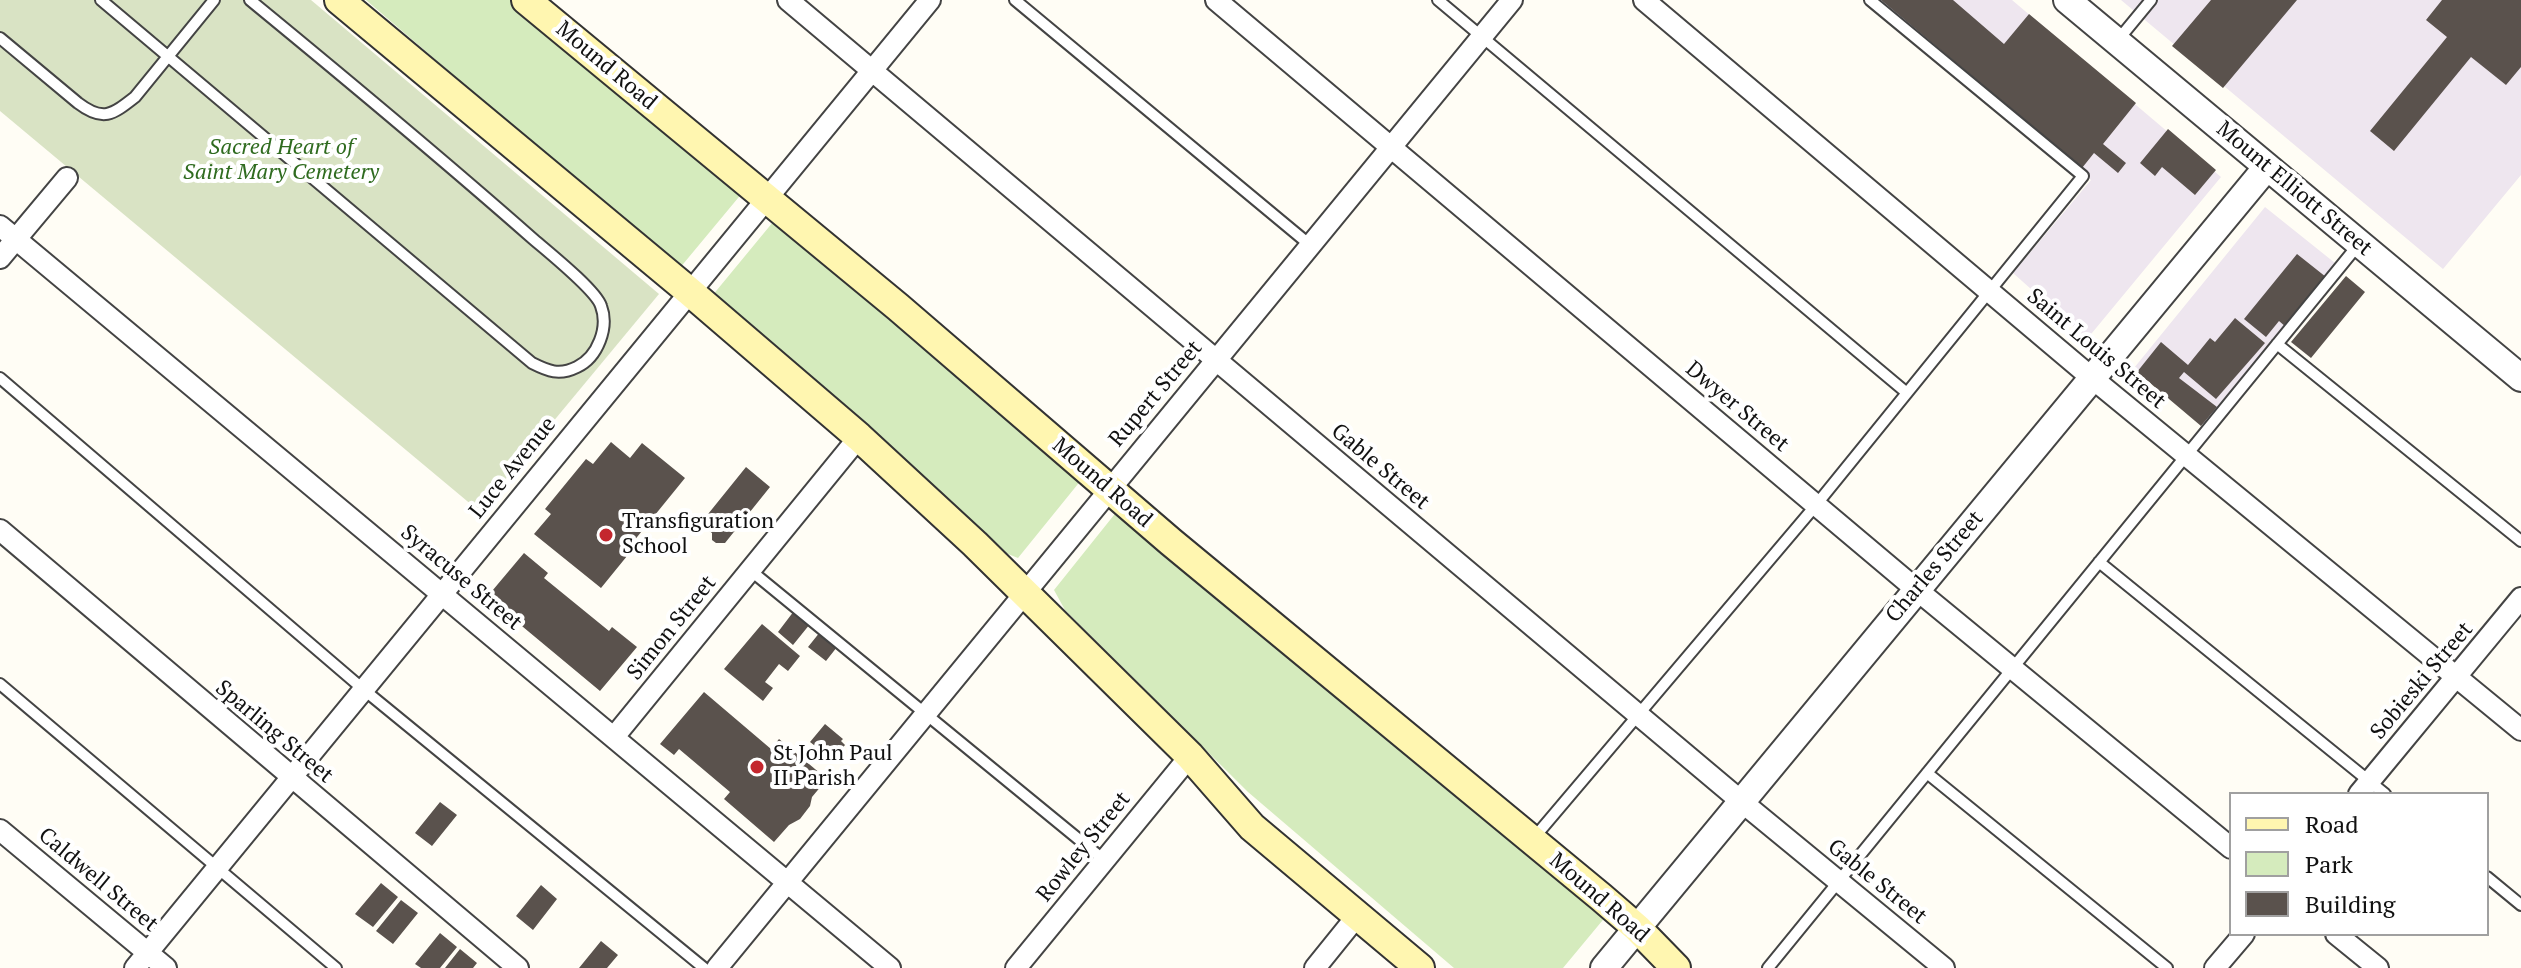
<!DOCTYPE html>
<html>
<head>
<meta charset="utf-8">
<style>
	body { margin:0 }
	#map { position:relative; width:2521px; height:968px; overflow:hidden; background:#fffdf5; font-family:"PT Serif",serif }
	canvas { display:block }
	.legend { position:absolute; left:2229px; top:792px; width:260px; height:144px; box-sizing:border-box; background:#fff; border:2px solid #a0a0a0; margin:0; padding:10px 14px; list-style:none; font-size:24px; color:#111 }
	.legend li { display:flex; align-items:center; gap:16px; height:40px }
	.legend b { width:40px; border:2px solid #a0a0a0 }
</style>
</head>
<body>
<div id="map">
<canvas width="2521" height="968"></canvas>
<ul class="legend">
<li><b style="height:10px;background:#fff6b0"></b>Road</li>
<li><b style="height:22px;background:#d5ebbd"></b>Park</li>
<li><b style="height:22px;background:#5a524d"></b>Building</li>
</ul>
</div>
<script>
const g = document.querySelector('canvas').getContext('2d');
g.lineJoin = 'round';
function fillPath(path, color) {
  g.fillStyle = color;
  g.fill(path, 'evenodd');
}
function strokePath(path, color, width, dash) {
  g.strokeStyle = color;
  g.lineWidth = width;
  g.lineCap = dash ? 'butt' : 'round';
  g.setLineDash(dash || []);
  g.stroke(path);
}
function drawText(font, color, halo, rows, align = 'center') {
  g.font = font + ' "PT Serif",serif';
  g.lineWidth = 8;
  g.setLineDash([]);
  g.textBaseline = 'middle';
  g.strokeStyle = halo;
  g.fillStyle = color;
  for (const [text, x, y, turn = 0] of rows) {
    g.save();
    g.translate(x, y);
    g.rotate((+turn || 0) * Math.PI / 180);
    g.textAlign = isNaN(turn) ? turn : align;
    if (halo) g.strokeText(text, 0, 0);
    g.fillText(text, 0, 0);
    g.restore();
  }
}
fillPath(new Path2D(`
	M1875 0H2012L2221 177 2087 339 2013 273 2091 180Z
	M2121 0H2521V175L2443 269Z
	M2265 207 2335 263 2204 425 2134 368Z`), '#eee6ef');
fillPath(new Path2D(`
	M366 0H515L743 192 679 269Z
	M773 222 1082 479 1018 558 1003 552 974 523 712 296Z
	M1118 510 1607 915 1563 968H1454L1248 792 1065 610 1054 590Z`), '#d5ebbd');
fillPath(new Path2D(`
	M0 0H311L659 294 479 511 0 111Z`), '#d9e3c4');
fillPath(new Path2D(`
	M1881 0H1953L2004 44 2029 14 2136 103 2103 144 2126 163 2118 173 2094 153 2082 168Z
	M2211 0H2297L2223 88 2172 46Z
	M2442 0H2521V67L2506 85 2471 57 2394 151 2370 131 2447 37 2426 20Z
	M2168 129 2216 170 2195 195 2162 167 2155 176 2140 163Z
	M2297 254 2326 277 2286 327 2279 321 2266 337 2244 319Z
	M2346 276 2365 292 2311 358 2291 342Z
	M2235 318 2265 343 2216 399 2184 372 2179 378 2217 407 2201 426 2137 372 2161 342 2188 365 2210 338 2215 342Z
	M611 442 630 458 642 443 685 478 633 542 636 545 601 588 534 534 551 514 545 509 586 459 593 464Z
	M746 467 770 487 725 543H716L712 540V533L700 524Z
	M524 553 548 573 544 578 609 631 612 627 637 647 600 691 487 597Z
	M794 611 810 624 793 645 778 632Z
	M762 624 800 656 788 671 779 664 765 682 773 688 763 701 724 669Z
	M820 632 837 647 826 661 808 647Z
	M704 692 771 749 779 739 827 779 812 797 810 806 800 819 789 825 774 842 724 799 730 792 679 749 674 755 660 744Z
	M825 724 843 739 841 741 845 745 835 757 830 754 828 756 810 742Z
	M440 802 457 815 432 846 415 833Z
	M381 883 398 897 373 927 355 914Z
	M541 885 557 899 533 930 516 916Z
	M401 900 418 913 393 944 376 931Z
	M440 933 457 947 440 968H421L415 964Z
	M601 941 618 955 607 968H579Z
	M460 949 477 963 473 968H445Z`), '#5a524d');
const service = new Path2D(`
	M101 0 532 363C548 371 559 376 577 367 598 357 609 327 601 306 596 290 547 251 532 238 440 157 345 78 250 0
	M1015 0 1310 245
	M1438 0 1907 393
	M0 38 78 103C103 122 112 115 135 97L214 0
	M2118 40 2151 0
	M2277 344 2521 541
	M0 378 363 689 704 968
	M2099 562 2385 794
	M750 570 1104 860
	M0 684 336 968
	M1927 773 2167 968
	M1533 839 1816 505 2083 176 1870 0
	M2487 877 2521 905
	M1768 968 2358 245`);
const minor = new Path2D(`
	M788 0 1742 802 1944 968
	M1216 0 1917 590 2231 848
	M1644 0 2092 378 2521 730
	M0 226 890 968
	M0 258 67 178
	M0 530 518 968
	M614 737 859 437
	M2359 794 2521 598
	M0 830 166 968
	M2336 934 2378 968
	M135 968 930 0
	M717 968 1512 0
	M1016 968 1190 756
	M1315 968 1357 916
	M2215 968 2244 934`);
const tertiary = new Path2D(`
	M2067 0 2521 378
	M1604 968 2267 167`);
const secondary = new Path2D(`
	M339 0 690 292 859 437 975 544 1190 756 1252 827 1420 968
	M526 0 898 307 1171 542 1601 897 1637 928 1676 968`);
strokePath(service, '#444', 14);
strokePath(minor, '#444', 24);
strokePath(tertiary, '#444', 30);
strokePath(secondary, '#333', 32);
strokePath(service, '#fff', 10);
strokePath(minor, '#fff', 20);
strokePath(tertiary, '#fff', 26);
strokePath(secondary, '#fff6b0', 28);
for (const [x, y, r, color] of [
	[606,535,8,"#c4262e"],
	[757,767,8,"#c4262e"]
]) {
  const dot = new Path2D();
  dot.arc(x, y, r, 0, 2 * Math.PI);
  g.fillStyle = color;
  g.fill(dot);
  strokePath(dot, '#fff', 3);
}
drawText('22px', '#111', '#fff', [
	["Mound Road",606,66,40],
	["Mount Elliott Street",2294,189,40],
	["Saint Louis Street",2096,349,40],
	["Rupert Street",1156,394,-50],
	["Dwyer Street",1737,407,40],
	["Gable Street",1380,467,40],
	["Luce Avenue",513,468,-51],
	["Mound Road",1102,483,41],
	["Charles Street",1935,567,-50],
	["Syracuse Street",461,578,40],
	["Simon Street",672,628,-51],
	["Sobieski Street",2422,681,-50],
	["Sparling Street",274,732,40],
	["Rowley Street",1084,847,-51],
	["Caldwell Street",98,880,40],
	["Gable Street",1877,882,39],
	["Mound Road",1599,898,41]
]);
drawText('italic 22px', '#2f6b1f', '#fff', [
	["Sacred Heart of",281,148],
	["Saint Mary Cemetery",281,173]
]);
drawText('22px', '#111', '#fff', [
	["Transfiguration",622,522],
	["School",622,547],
	["St John Paul",773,754],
	["II Parish",773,779]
], 'left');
</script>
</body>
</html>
